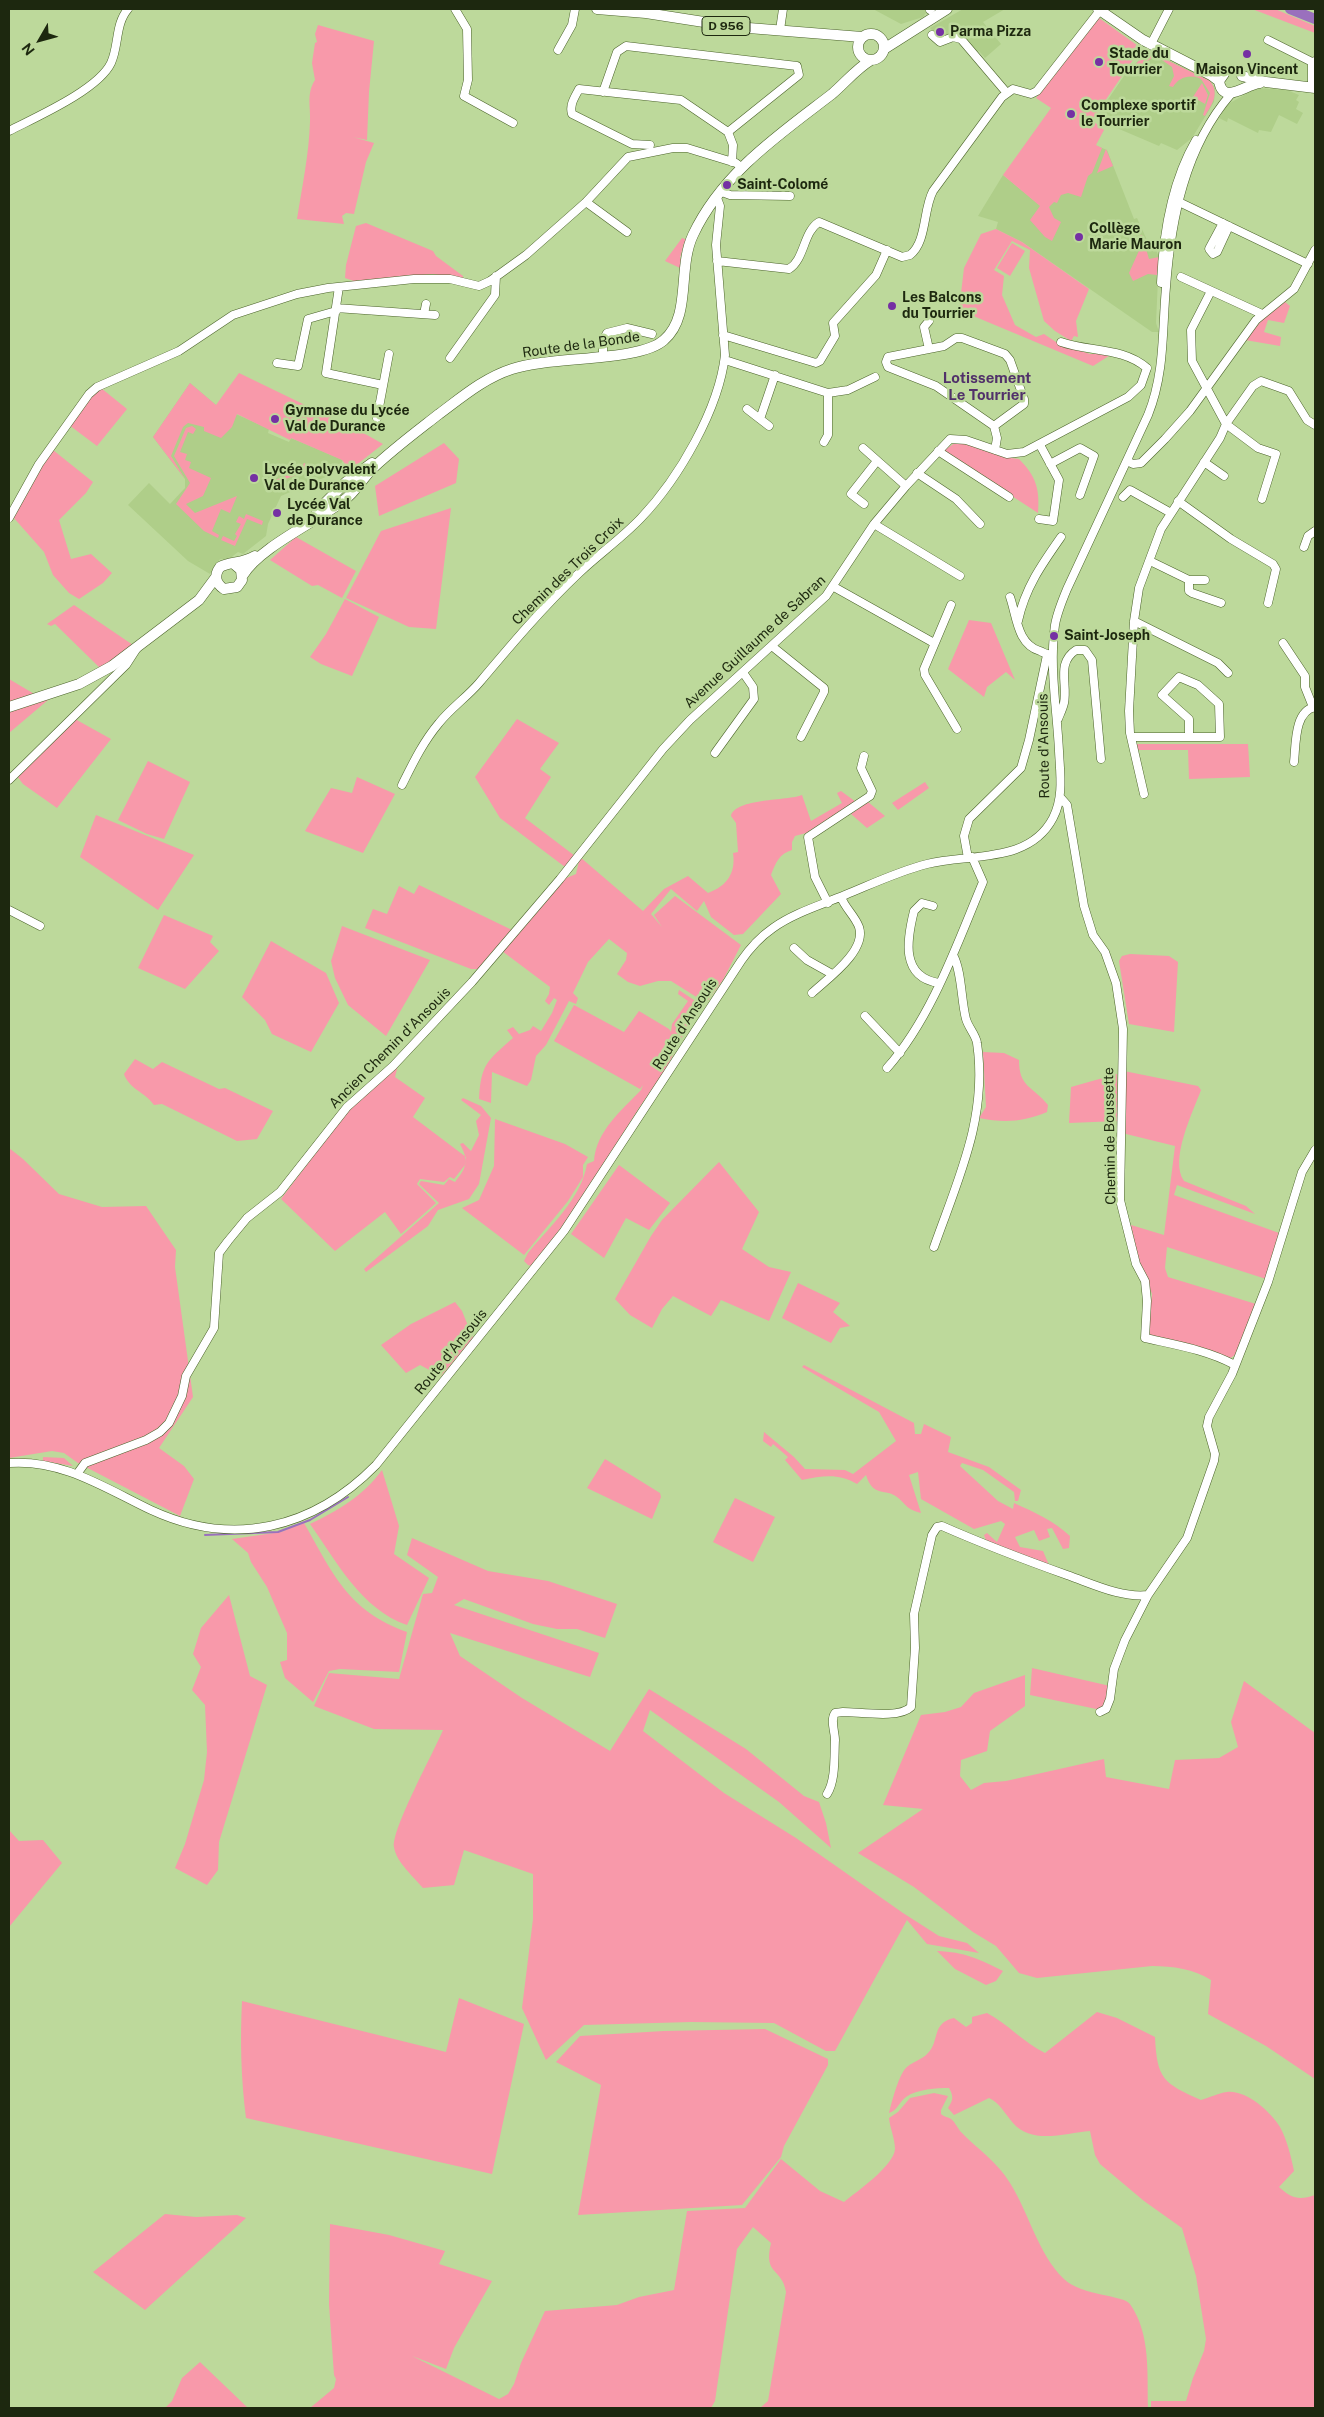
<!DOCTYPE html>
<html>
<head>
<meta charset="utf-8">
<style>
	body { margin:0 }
	#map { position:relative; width:1324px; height:2417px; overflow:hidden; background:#bdd99b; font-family:"Public Sans",sans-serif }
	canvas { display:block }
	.frame { position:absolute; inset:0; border:10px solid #1d280f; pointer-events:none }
	.north { position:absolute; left:15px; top:15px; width:50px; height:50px; -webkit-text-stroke:4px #bdd99b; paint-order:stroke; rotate:232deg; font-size:14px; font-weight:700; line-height:20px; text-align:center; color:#1d280f }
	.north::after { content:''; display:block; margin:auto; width:18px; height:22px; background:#1d280f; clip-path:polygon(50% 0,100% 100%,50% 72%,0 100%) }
</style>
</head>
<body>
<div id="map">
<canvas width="1324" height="2417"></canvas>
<div class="frame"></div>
<div class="north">N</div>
</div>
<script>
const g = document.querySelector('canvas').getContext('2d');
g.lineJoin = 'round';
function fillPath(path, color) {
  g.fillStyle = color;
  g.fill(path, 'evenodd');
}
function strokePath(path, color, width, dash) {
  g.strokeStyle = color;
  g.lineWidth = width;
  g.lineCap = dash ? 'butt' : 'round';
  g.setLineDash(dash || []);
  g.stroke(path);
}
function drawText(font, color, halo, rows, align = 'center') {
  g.font = font + ' "Public Sans",sans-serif';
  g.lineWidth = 5;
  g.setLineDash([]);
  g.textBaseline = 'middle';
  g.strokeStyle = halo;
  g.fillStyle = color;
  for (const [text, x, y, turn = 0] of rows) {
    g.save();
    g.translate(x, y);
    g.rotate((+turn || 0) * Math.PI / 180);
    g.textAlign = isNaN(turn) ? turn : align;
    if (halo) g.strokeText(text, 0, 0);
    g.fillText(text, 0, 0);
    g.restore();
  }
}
fillPath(new Path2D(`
	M873 9H929L923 17 901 24Z
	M963 9H1005L983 22 1001 44 985 58 979 51 977 52 974 50 957 32 941 40 930 28Z
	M1148 51 1207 78 1215 88 1214 102 1192 138 1177 150 1161 143 1159 146 1098 120 1096 117 1126 73Z
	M1257 88 1287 90 1299 95 1296 100 1299 102 1296 109 1303 113 1297 124 1279 115 1271 132 1259 130 1258 133 1228 118 1227 122 1219 118 1228 104Z
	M1090 143 1107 150 1134 219 1137 218 1147 240 1153 243 1159 257 1156 323 1159 332H1152L1022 242 996 229 998 222 978 216 1003 175 1041 206Z
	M190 383 216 405 269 429 268 433 289 442 291 438 343 460 339 468 328 476 281 496 268 524 266 536 243 554 238 552 229 559H220L210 574 188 561 128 505 149 483 170 504 185 488V479L153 437Z`), '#afce89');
fillPath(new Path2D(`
	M1252 9H1275L1315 26V33Z
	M1099 18 1141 48 1092 120 1104 130 1096 145 1102 148 1092 173 1088 176 1081 197 1068 193 1061 195 1057 203 1054 202 1049 207 1054 218 1061 222 1052 241 1045 237 1030 220 1040 206 1003 175 1051 108 1036 98Z
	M318 25 374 41 369 92 367 140 353 137 374 143 366 162 354 214 346 213 342 216 344 224 297 219C302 187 309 154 310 122 311 107 306 94 315 80L312 63 315 43 317 42 315 34Z
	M1148 51 1210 81C1220 94 1212 104 1205 116L1203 115 1210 93 1201 79C1190 74 1179 77 1173 87L1169 86 1174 76 1172 67 1162 60 1153 57 1142 65 1140 76 1132 71V68Z
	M1202 83 1208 95 1205 104 1193 97Z
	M1106 149 1113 166 1097 173Z
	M366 223 433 251 436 256 463 276V279L433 274 354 281 345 278 346 265 356 226Z
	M996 229 1022 242 1089 289 1076 321 1078 337 1074 336 1071 341 1055 331 1044 321 1029 268 1030 250 1012 241 994 270 1004 276 1002 295 1015 325 1036 337 1044 334 1059 344 1090 354H1112L1093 366 959 310 964 268 981 234Z
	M1142 235 1149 259 1159 257 1157 275 1148 274 1133 281 1129 273 1142 244 1139 236Z
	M682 238 688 240 684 243 680 258 682 261 680 268 665 261Z
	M1012 243 1025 251 1010 276 997 268Z
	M1285 302 1290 306 1284 323 1268 320 1264 332 1281 337 1280 346 1245 340 1263 319Z
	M239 373 367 435 383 444 350 470 342 460 291 438 290 440 237 414 232 427 221 438 204 431V427L188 423 183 427 171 456 185 479 153 437 190 383 216 405Z
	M101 388 127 409 97 446 69 425 91 395Z
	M192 426 196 429 193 434 188 432 180 452 187 454 185 460 191 462 189 468 211 478 203 496 186 504 195 513 237 496 230 513 221 509 212 531 219 535 218 538 204 531 176 504 190 483 174 456 186 428Z
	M444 443 459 459 456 483 379 516 375 486Z
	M955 443C977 444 997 458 1019 459 1036 476 1040 489 1038 513L943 451Z
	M53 450 93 482 86 493 59 520 71 559 91 554 112 573 103 583 79 599 69 593 53 575 44 552 13 517 35 475Z
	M304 463 314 468 265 487 267 483H274L275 480 301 470Z
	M451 508 436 629 409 627 346 598 381 531Z
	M246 514 263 521 262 525 247 519 235 546 221 540 223 536 234 541 237 536 235 534 241 524 236 522 239 516 244 519Z
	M296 537 356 571 342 598 318 585 312 586 270 560Z
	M345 599 379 617 352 676 321 664 310 657 326 634Z
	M74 605 133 645 112 661 100 668 55 624 51 626 47 624Z
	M969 620 991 623 1015 680 1006 672 987 687 984 697 948 669Z
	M9 679 36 695 9 704Z
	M46 699 48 700 9 733V711Z
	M75 719 111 739 57 808 23 784 17 776Z
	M517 719 559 743 540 769 551 777 525 818 575 856 565 867 500 818 475 777Z
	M1134 744H1248L1250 777 1189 779 1188 750H1135Z
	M148 761 190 782 164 839 147 834 118 820Z
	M357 777 395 794 363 853 305 831 331 788 352 793Z
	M925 782 929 788 898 810 892 803Z
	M841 791 856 802 806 833 795 836 792 842V850C779 854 776 862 771 875L781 894 743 934 734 935 711 917 704 901 697 911 671 889 651 914 662 927 654 915 675 896 741 945 723 980 706 1003 671 981H658L640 986 628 982 617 974 626 960 627 953 609 939 588 962 573 993 578 998 576 1004 569 1001 546 1045 536 1056 531 1080 527 1086 492 1072 491 1103 479 1099C481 1064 487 1061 513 1038L507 1030 513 1027 519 1034 530 1030 533 1026 541 1031 552 1013 557 1000 554 998 549 1005 545 1001 549 994 550 987 502 951 564 879 576 874 580 857 643 911 664 889 688 876 708 893C727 886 736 873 733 853L738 852 736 823 731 816C735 798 788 801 802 795L811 821 842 803 837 793Z
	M868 802 885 816 867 828 851 814Z
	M96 815 194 855 158 910 80 857Z
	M419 885 512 930 480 969H471L365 928 373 909 387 914 399 886 414 894Z
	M164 915 213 936 210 942 219 951 185 989 138 968Z
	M342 926 430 960 386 1036 348 1005 335 978 331 961Z
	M271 941 326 973 339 1003 311 1052 272 1034 265 1020 242 997Z
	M1130 954 1169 956 1178 962 1174 1032 1129 1024 1119 961 1122 956Z
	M679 990 703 1006 691 1019 666 1069 639 1108 578 1205 532 1266 528 1265 524 1261 528 1253C550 1226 581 1199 587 1164L594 1161C596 1131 622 1110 641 1090L643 1085 640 1089 554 1041 574 1005 624 1032 639 1011 669 1029 671 1032 672 1024 688 1001 678 994Z
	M983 1052 1004 1053 1019 1060C1019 1088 1033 1086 1048 1105L1047 1112C1023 1122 1004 1123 979 1118L986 1107Z
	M135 1059 153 1069 162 1062 219 1089 225 1088 273 1111 257 1139 237 1141 162 1104 154 1105C145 1092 129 1089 124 1074Z
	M398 1065 395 1077 425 1098 413 1117 466 1157 465 1165 454 1179 450 1177 444 1182 420 1179 417 1184 436 1203 401 1234 385 1212 335 1251 281 1199 348 1110Z
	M1124 1071 1198 1086 1201 1090C1193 1112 1169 1160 1184 1181L1246 1206 1255 1214 1177 1185 1174 1195 1279 1233 1266 1279 1167 1247 1165 1268 1168 1277 1256 1304 1235 1355 1229 1359 1153 1339 1148 1331 1152 1294 1138 1259 1131 1225 1164 1235 1175 1146 1122 1133Z
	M1117 1074 1118 1121 1069 1123 1071 1087Z
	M463 1098 481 1106 491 1118 479 1184 469 1199 438 1210 428 1226 366 1272 364 1269 439 1203 419 1184 421 1181 444 1185 449 1179 455 1182C467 1167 469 1161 460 1144L463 1143 471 1151 479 1135 476 1121 481 1115 461 1100Z
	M495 1119 565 1144 588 1157 583 1165V1177L568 1201 524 1255 462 1208 479 1200 494 1166Z
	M9 1148 23 1159 59 1194 102 1207 146 1206 176 1250 175 1267 193 1397 159 1448 184 1466 194 1479 180 1516 78 1463 64 1453 52 1451 9 1458Z
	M719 1162 759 1212 742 1249 769 1267 791 1272 769 1321 721 1300 711 1316 673 1296 662 1309 652 1328 630 1315 615 1299 651 1236 662 1220Z
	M619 1165 670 1203 649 1230 626 1218 604 1258 571 1234Z
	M798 1283 840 1303 833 1312 850 1326 840 1328 831 1343 782 1318Z
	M455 1302 462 1311 473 1338 441 1376 420 1365 406 1373 381 1345 411 1324Z
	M804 1365 914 1423 915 1434H921L924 1424 951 1437 948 1452 989 1467 1021 1490 1018 1501H1015L1014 1492 983 1470 962 1463 960 1466 998 1501 1013 1509 1014 1503C1034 1512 1054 1521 1070 1536L1069 1548 1063 1549 1052 1528 1047 1529 1050 1537 1039 1541 1034 1530 1015 1537 1020 1547 1043 1551 1049 1565 987 1543 984 1535 987 1533 997 1542 1005 1524 1001 1521 974 1529 921 1499 918 1472 909 1475 921 1513C906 1509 908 1506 897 1497 886 1488 873 1498 866 1475L857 1484C838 1473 823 1476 802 1480L785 1460 788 1457 773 1444 771 1447 763 1441 764 1432 794 1457 805 1469 845 1470 853 1474 896 1441 879 1412 802 1367Z
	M43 1457 64 1458 73 1466 43 1461Z
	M605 1459 660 1493 661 1497 652 1519 587 1488Z
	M382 1470 399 1526 394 1554 429 1578 407 1625C361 1609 337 1562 310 1524 338 1511 364 1495 382 1470Z
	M735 1498 775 1517 753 1562 713 1542Z
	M304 1523C334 1575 347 1610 407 1632L399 1672 340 1669 329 1671 313 1702 285 1678 280 1662 287 1660V1633L267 1587 251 1562 248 1553 232 1539 281 1532Z
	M412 1538 488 1571 548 1581 617 1604 605 1638 577 1629H557L533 1624 464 1599 454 1605 599 1653 590 1677 450 1633 460 1656 522 1698 610 1751 649 1689 746 1749 804 1796 819 1802 826 1823 831 1848 779 1802 650 1710 643 1731 724 1793 796 1838 903 1913 939 1936 967 1943 979 1953 927 1944 907 1920 835 2051H826L774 2023 691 2022 584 2025 546 2060 522 2008 533 1919V1874L464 1850 454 1885 423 1888C414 1877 396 1862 394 1847 392 1828 434 1752 443 1730L374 1729 314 1706 329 1673 399 1679 423 1594 432 1593 438 1577 407 1555Z
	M229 1595 250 1676 267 1685 219 1842 218 1870 207 1885 175 1868 185 1844 204 1780 207 1752 205 1705 192 1690 201 1667 193 1654 201 1628Z
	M1032 1668 1110 1686 1109 1698 1101 1710 1030 1695Z
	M1025 1675V1706L990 1731 987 1751 961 1760 960 1776 971 1790 984 1783 1006 1781 1104 1759 1106 1777 1169 1789 1175 1760 1219 1758 1238 1747 1231 1722 1244 1681 1315 1733V2079L1266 2046 1208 2014 1211 1980C1194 1969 1173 1966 1152 1966L1037 1978 1019 1973 996 1946 973 1932 914 1887 858 1853 923 1809 883 1805 921 1715 945 1712 961 1707 974 1693Z
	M9 1830 19 1841 43 1840 62 1863 9 1927Z
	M937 1951C965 1952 979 1959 1003 1971L996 1981 986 1985 955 1969Z
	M459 1998 524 2024 492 2174 246 2118C241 2078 240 2041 242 2001L446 2052Z
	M1097 2012 1117 2018 1155 2037C1157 2079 1163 2083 1201 2100 1209 2098 1218 2093 1227 2092 1246 2090 1270 2111 1280 2127 1287 2140 1291 2156 1294 2171L1279 2187C1291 2198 1299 2201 1315 2195V2193V2408H1151V2401H1186L1193 2378 1204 2351 1206 2339 1196 2276 1182 2228 1144 2201 1100 2164 1095 2155 1090 2131C1065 2133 1032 2145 1013 2123 1006 2115 999 2102 989 2098L954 2115 948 2108C953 2100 954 2097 949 2088 937 2088 917 2089 906 2097 899 2102 898 2110 889 2113 892 2101 898 2078 905 2069 911 2062 922 2060 928 2053 940 2041 931 2023 954 2018L966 2027 972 2023V2017L987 2013C1008 2024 1024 2043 1045 2053Z
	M765 2029 828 2059V2065L784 2146 781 2157 742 2205 578 2215 601 2085 556 2062 580 2036 664 2031Z
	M934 2093 948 2096 941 2110V2114C944 2117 948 2117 951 2119 955 2122 957 2127 960 2131 977 2149 997 2161 1010 2183 1029 2213 1038 2254 1064 2279 1081 2296 1124 2295 1130 2304 1151 2334 1147 2374 1148 2408H760L768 2401 786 2292C782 2267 763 2276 771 2243L753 2227 737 2249 715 2401 711 2408H310L334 2388 336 2379 334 2375 329 2304 330 2224 389 2235 445 2251 439 2264 492 2281 454 2348 446 2369 412 2356 499 2399 508 2394 514 2384 521 2363 545 2311 617 2305 639 2297 674 2290 687 2211 745 2208 781 2159 820 2191 844 2202C856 2192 894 2166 895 2149 895 2139 890 2128 889 2118L898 2112 910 2098Z
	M165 2214 196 2217 237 2215 246 2218 145 2310 93 2272Z
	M200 2362 248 2408H165L172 2401 182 2378Z`), '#f899aa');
strokePath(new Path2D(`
	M205 1535 278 1532 310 1520 348 1497`), '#9a70bd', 2);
strokePath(new Path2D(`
	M1290 9 1315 19`), '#9a70bd', 10);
const minor = new Path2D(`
	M455 9 467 29 468 80 464 96 513 123
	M930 10 931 9
	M780 30 783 9
	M932 35 940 42 953 37 961 39 1006 92
	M1268 40 1312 62 1315 61
	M1151 44 1169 9
	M558 50 572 25 575 9
	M1312 62V87
	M603 92 617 52 626 46 797 66 799 75 728 132
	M9 131C36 117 98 90 111 63 119 46 115 24 128 9
	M650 145 632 144 572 114C569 105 575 97 579 89L681 100 728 132 733 145 732 162
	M722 192 730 195 790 196
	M586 202 627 232
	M1179 202 1308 264
	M1223 223 1209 249 1213 254 1217 252 1229 226
	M717 261 789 269C805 259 803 232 819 222L902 257 910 255C927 242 923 209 933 191L1002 97 1013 89 1031 94 1037 91 1101 9
	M1181 277 1262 314
	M1161 283C1163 235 1172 181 1196 140
	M339 287 326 373 383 385
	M336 308 435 315
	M424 314 426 304
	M723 335 816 363 820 361 835 336 833 323 876 275 887 250
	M956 338H962L1005 354 1010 360 1024 399V404L994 426 936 386 888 367 886 362 888 357 944 346Z
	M1061 342C1089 352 1123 347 1147 368
	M929 349 924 327 929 321
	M603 355V340L607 333 627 328 652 334
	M450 358 495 295 496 276
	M725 360 828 393 848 390 875 377
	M277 363 298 366 308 319 336 311
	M747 409 769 426
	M377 418 389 354
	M760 419 775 375
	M994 426 997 438 995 450
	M824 442 828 435V393
	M863 448 906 486
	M938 451 1009 497
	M1127 461 1133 464 1141 463 1165 439 1190 411 1256 320 1294 289 1315 250
	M1204 462 1224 476
	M1050 464 1080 448 1094 456 1080 495
	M917 473 956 499 980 524
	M1123 497 1130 490 1171 513
	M1262 499 1276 454 1258 448 1226 424 1253 386 1261 381 1289 391 1307 420 1315 425
	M1178 501 1231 539 1273 564 1276 569 1268 603
	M864 504 851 494 877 461
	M9 518 39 464 89 394 97 387 179 351 233 315 297 294 328 288 414 279H450L479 286 490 281 526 255 586 202 628 157 673 148H687L736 163 741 167
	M1039 519 1053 521 1059 480 1040 445
	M874 524 960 576
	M1304 547 1308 536 1315 531
	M1150 561 1189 580H1205
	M1189 580V591L1192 593 1221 603
	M834 587 934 643
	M1010 597C1017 617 1017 644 1040 651 1045 653 1046 655 1051 654
	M951 605 924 669 925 675 957 729
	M1018 621C1025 588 1042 564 1061 537
	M1134 621 1218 663 1228 673
	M1283 643 1305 676V687L1313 707
	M773 647 824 688V692L801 737
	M1058 719C1060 714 1063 708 1064 703 1068 684 1056 663 1076 650H1085L1092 660 1101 759
	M1131 737H1220L1219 704 1198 685 1179 677 1162 695 1189 719V737
	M715 753 754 699 753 687 744 674
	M1294 762C1296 745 1294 711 1315 707
	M9 780 126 665 137 648
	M402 785C413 763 423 742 439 723 451 708 467 697 479 683 511 645 543 607 579 573 599 554 622 538 641 518 679 478 719 409 725 355L716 245 720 206 717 198
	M1144 794 1130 733 1129 711 1134 621 1139 588 1161 529 1220 438 1226 424 1192 361 1191 330 1211 291
	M1060 797 1067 805 1084 906 1093 935 1105 952 1116 983 1123 1029 1120 1200 1136 1264 1145 1281 1147 1301 1145 1338C1176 1345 1207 1350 1235 1365
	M968 858 964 836 969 819 1021 768 1029 740 1047 655
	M828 903 815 877 808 837 870 796 872 791 861 768 864 756
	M933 906 922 903 914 911C907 939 900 977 939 983
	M9 910 40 926
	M794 948 807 960 832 974
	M812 993C827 979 867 951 859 927 855 916 845 908 841 897
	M865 1016 900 1053
	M887 1068C932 1017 957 944 983 882L972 857
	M934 1247C958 1179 988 1117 977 1043 976 1035 968 1027 966 1019 961 1001 962 971 953 955
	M9 1463C62 1459 105 1488 151 1510 233 1548 313 1529 376 1465L564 1231 741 961C750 948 760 937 773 928 794 913 821 905 845 895 872 884 899 871 927 864 970 853 1029 864 1053 818 1064 797 1060 773 1059 751 1057 710 1049 666 1055 625 1057 613 1062 601 1067 589L1148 415C1165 373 1162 331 1166 287 1171 219 1185 147 1231 94
	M77 1474 85 1463 146 1440 160 1432 169 1423 182 1396 186 1376 214 1328 219 1253 228 1241 247 1218 280 1192 347 1107 393 1066 472 982 560 879 663 749 690 720 826 596 874 524 906 486 950 439 966 440 1007 454 1024 452 1128 397 1141 385 1147 368
	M1100 1712 1106 1709 1110 1699 1114 1669 1125 1640 1148 1595 1187 1538 1214 1461 1215 1454 1207 1426 1209 1417 1232 1374 1268 1282 1302 1172 1315 1150
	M827 1794C836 1780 834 1756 835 1740 835 1732 830 1720 835 1713L843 1712C860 1712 899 1719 911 1707L915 1648 914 1614 932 1535 937 1527 942 1526C983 1544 1025 1560 1067 1575 1093 1584 1121 1598 1148 1595`);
const major = new Path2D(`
	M597 9 646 13 736 27 862 37
	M1098 9 1143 40 1211 75 1219 81
	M858 47a13 13 0 1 1 26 0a13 13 0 1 1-26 0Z
	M884 49 947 9
	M1226 71 1219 81C1223 106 1246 84 1260 83
	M1242 76 1266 82 1315 88
	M317 511 346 482 372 463
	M234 564 241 570 242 580 237 587 224 589C215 583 214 575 220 567 231 561 242 564 255 556
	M243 575C260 547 316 522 343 501 355 493 362 479 372 469 393 449 416 432 439 414 462 397 484 378 512 369 550 356 640 362 664 340 692 316 677 269 693 235 722 173 780 134 832 94 845 83 856 69 871 60
	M9 707 79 684 112 666 199 600 216 577`);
strokePath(minor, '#4b632a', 9);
strokePath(major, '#4b632a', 11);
strokePath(minor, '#fff', 8);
strokePath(major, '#fff', 10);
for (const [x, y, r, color] of [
	[940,32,5,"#7530a3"],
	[1247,54,5,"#7530a3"],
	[1099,62,5,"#7530a3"],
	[1071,114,5,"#7530a3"],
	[727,185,5,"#7530a3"],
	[1079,237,5,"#7530a3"],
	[892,306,5,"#7530a3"],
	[275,419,5,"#7530a3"],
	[254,478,5,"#7530a3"],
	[277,513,5,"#7530a3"],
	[1054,636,5,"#7530a3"]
]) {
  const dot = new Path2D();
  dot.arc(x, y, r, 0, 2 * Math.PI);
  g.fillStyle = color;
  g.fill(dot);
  strokePath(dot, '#bdd99b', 2);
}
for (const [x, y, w] of [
	[726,26,48]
]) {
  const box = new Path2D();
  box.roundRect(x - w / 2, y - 9.5, w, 19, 4);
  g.fillStyle = '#bdd99b';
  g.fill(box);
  strokePath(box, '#1d280f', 1);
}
drawText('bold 12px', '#1d280f', null, [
	["D 956",726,26]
]);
drawText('bold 14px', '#1d280f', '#bdd99b', [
	["Parma Pizza",950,32],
	["Stade du",1109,54],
	["Tourrier",1109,70],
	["Maison Vincent",1247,70,"center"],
	["Complexe sportif",1081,106],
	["le Tourrier",1081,122],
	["Saint-Colomé",737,185],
	["Collège",1089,229],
	["Marie Mauron",1089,245],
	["Les Balcons",902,298],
	["du Tourrier",902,314],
	["Gymnase du Lycée",285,411],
	["Val de Durance",285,427],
	["Lycée polyvalent",264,470],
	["Val de Durance",264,486],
	["Lycée Val",287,505],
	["de Durance",287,521],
	["Saint-Joseph",1064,636]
], 'left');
drawText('14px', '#1d280f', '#bdd99b', [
	["Route de la Bonde",581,345,-8],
	["Chemin des Trois Croix",568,571,-44],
	["Avenue Guillaume de Sabran",755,642,-43],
	["Route d'Ansouis",1044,746,-91],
	["Route d'Ansouis",685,1024,-57],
	["Ancien Chemin d'Ansouis",390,1048,-45],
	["Chemin de Boussette",1110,1136,-91],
	["Route d'Ansouis",451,1352,-51]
]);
drawText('bold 15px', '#51316a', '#bdd99b', [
	["Lotissement",987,378],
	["Le Tourrier",987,395]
]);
</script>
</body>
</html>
